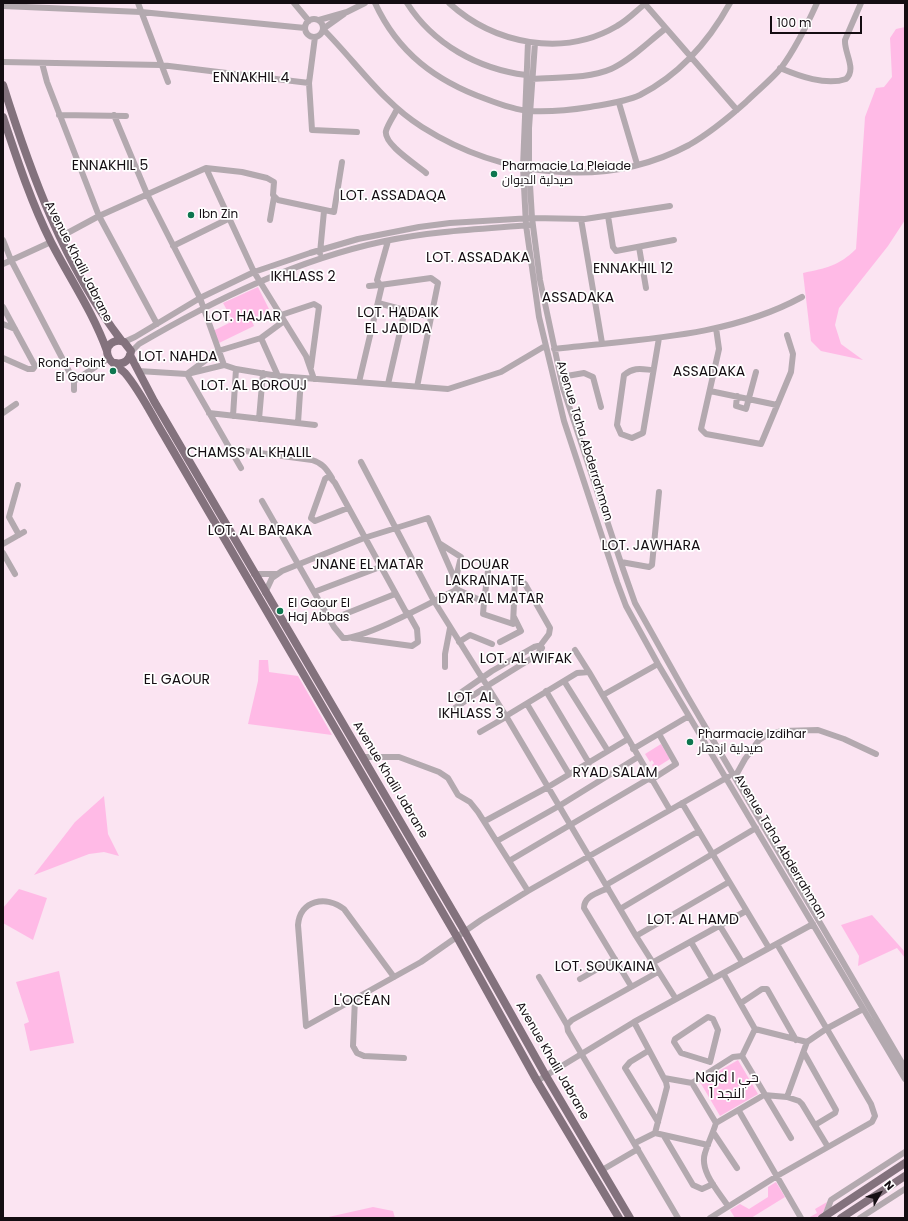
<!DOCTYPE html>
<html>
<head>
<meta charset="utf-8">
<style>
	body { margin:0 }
	#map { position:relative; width:908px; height:1221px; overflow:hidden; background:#fbe4f2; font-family:Poppins,sans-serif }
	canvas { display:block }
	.frame { position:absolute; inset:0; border:4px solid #140d12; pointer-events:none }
	.north { position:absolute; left:860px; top:1173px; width:40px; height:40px; -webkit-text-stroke:3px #fff; paint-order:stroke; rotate:50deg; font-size:11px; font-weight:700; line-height:16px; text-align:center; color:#140d12 }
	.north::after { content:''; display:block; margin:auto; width:14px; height:18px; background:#140d12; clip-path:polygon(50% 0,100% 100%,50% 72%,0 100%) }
	.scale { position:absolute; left:770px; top:16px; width:92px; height:18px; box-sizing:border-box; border:2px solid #140d12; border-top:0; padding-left:5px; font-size:12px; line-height:14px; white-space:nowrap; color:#140d12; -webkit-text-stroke:3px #fff; paint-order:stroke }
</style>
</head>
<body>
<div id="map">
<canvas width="908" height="1221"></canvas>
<div class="frame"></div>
<div class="north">N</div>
<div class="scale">100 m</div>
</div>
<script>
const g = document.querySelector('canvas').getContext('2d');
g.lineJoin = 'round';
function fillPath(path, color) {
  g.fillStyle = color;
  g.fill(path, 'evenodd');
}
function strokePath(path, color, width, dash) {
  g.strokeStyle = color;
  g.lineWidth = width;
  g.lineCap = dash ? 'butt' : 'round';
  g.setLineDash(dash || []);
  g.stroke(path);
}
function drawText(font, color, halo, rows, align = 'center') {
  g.font = font + ' Poppins,Cairo,sans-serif';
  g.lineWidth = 3.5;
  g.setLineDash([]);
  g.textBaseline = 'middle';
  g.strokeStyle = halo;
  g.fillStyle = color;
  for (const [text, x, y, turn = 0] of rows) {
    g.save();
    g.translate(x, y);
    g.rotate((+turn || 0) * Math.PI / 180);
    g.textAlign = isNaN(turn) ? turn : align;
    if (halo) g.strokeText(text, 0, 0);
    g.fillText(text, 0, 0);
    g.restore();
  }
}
fillPath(new Path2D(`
	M905 27V220L888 246 839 308 835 325 841 344 863 360 821 351 811 341 803 273C826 268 839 266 856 249L865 117 876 88 884 87 892 77 890 38 896 29Z
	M258 287 270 311 252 321 254 326 219 343 213 331 233 321 223 303Z
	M259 660H268L269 672 298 676 332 735 248 724 258 681Z
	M661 744 670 759 654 769 652 765 654 763 652 760 650 762 645 754Z
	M104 796 108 834 119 856 104 852 89 854 34 875 75 822Z
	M19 889 47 898 33 940 3 923V908Z
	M872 915 905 952V958L897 948 858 966 859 956 841 925Z
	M59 971 74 1043 30 1051 24 1024 29 1022 16 982Z
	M738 1060 758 1094 720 1116 700 1082Z
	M776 1182 785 1197 751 1218H735L730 1210 740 1204 749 1209 768 1197V1187Z
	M827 1202C823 1214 822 1218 808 1218L817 1213 815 1209Z
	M373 1207 393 1211 395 1218H324Z`), '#ffbae6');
strokePath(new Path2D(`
	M138 3 168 82
	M294 3 309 21
	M375 3C398 53 436 81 486 99 499 104 516 110 530 111 550 112 571 110 590 107 607 104 625 102 640 95 679 75 709 41 730 3
	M407 3C433 44 478 69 526 75
	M449 3C494 44 563 58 617 26 628 20 636 11 646 3
	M645 4 737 110
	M3 6 141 12 305 28
	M305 28a9 9 0 1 1 18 0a9 9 0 1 1-18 0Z
	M319 20 347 12 365 3
	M323 29C356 62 382 102 422 127 501 177 605 190 689 145 710 133 728 118 746 102 757 91 771 80 781 68 796 48 807 25 817 3
	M323 29 344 14
	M315 37 309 83 312 130 357 132
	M528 42 523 167 526 225 539 317 564 421 617 582 626 606 658 664 905 1079
	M535 43 529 128V168L532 218 540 280 563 388 623 569 635 603 686 694 905 1068
	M3 62 161 65 309 83
	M42 63 47 82 99 216 157 324
	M780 68C799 76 826 86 846 79 857 69 844 53 845 40L861 3
	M532 79C558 77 588 79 611 69 631 60 648 42 665 29
	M619 103 637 164
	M397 109C394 116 388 124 386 131 383 144 417 165 426 173
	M59 115 126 116
	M114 115 147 194 200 298 224 365
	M206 168 254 272 306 356 314 379
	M608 216 613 247 616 251 674 240
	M581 219 602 343
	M270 220 274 197
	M60 237 99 216 206 168 242 172 267 178 274 182 273 195 278 200 334 212 342 162
	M3 240 11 260 74 381 109 358
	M388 241 377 280 380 285 431 278 438 283 417 387
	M173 246 228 219
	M639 247 646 288
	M320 253 324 211
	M3 264 51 242
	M369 286 380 285
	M378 303 431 317
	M3 307 35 366 33 369H28L3 358
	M281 315 314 304 319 307 311 367
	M3 324 15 329
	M716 328 719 349 701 429 706 434 761 444 791 372 793 354 787 335
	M124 342 135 337 200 298 254 272 310 253 358 239 419 227 450 223 532 218 585 219 670 206
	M554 349C637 339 727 338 802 297
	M131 352 139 344C216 299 296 260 385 241 432 231 481 229 530 225
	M652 370C641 369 634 367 624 375L617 425 621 434 632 438 643 433 659 338
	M138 371 187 374 224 365 236 369 278 376 448 389 501 372 545 346
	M278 376 261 338 284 321
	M561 377 584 373 593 377 601 407
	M74 381V390
	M359 382 382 285
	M388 384 405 310
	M710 391 777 405
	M737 396 736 406 746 409 756 372
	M3 413 16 404
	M209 413 315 425
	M233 416 236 369
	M259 419 263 373
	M298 423 301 378
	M230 449 312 460C322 463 326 468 332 478
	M361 462 434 601 506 716 636 936 676 999
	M241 468 187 374 218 351 261 338
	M18 485 9 517 19 535
	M262 501 334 627 343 638C364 639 432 602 454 591L457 588 453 575 428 518 364 538 282 571 272 578 265 593
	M348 508 315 521 311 518 325 479 329 476 335 483 407 614
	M439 543 461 557 455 582
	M3 544 24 532
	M3 553 15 574
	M621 562 649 567 652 565 659 492
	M254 574H277
	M456 589 484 602 483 614 513 624 515 581 518 579 525 584 550 628 549 634 540 646
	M314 592 380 567
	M484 602 489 563
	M330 620 395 594
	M352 638 412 646 418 642 417 629 408 613
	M459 642 470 635 492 644
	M500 642 521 631 514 617
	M575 650 589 672
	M445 667V654L450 628
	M564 681 608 751
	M546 691 589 763
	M603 695 658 664
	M527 704 569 774
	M452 710 487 686 537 655 542 648 538 646 534 647 492 671 456 696
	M506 716 577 673 589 672 670 810
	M480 732 506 717
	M633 749 689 716
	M362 757H399L439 772 448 778 458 795 470 802 478 812 528 891 481 920 421 962 306 1026 298 925C300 900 326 895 344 909L394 977
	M735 777 745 759 759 740 767 735 782 731 818 730 844 739 876 754
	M651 780 676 764 659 734
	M682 803 769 948
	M485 821 548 787 628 739
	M497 841 559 806 638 757
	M509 861 650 778
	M606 885 699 831
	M608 888C598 893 584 896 584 908L631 986
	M528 891 728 777
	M620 909 756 828
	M720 926 742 962
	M636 936 729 882
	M691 942 712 978
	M652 963 746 911
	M658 972 572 1020 567 1025 568 1031 678 1218
	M723 973 755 1029 807 1042
	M539 977 567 1025
	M580 979 615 959
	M355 998 353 1046 357 1053 364 1056 404 1058
	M741 1003 762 989H767L796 1040
	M708 1017 713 1019 718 1030 710 1062 681 1053 674 1042 675 1039Z
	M634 1022 666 1082 667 1087 655 1133
	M648 1051 630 1062 625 1068 658 1122
	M804 1053 836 1110 835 1113 815 1125
	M742 1056 755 1029
	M664 1078 692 1083 733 1057 742 1056 791 1138
	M537 1081 634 1022 813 924
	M692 1083 716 1123 764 1095 787 1097 799 1101 802 1104 828 1147
	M787 1097 807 1042 826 1029 863 1009
	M739 1111 801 1218
	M716 1123C713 1133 708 1143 705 1153 699 1171 719 1192 728 1206
	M713 1132 737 1168
	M664 1136 693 1185 702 1189 713 1184
	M635 1143 655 1133 708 1145
	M602 1170 638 1149
	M825 1216 831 1200 834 1198 905 1152
	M710 1218 777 1176 872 1122 875 1116 871 1104 777 944
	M860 1218 905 1189`), '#b3a9af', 6);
strokePath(new Path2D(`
	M3 85C31 174 64 265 121 340
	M3 117C17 159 31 202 51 242 70 279 93 312 107 351
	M130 355 154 401 465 932 546 1076 630 1218
	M115 363C124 365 130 360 131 351L124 342C115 338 104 345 108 356 110 363 120 368 125 373 141 392 152 416 165 437L457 937 537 1081 619 1218
	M822 1218 905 1163
	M841 1218 905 1176`), '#83727d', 8);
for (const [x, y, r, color] of [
	[494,174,4,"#0d764f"],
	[191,215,4,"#0d764f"],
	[113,371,4,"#0d764f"],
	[280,611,4,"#0d764f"],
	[690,742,4,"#0d764f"]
]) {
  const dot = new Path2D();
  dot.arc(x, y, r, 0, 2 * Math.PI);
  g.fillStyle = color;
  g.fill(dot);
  strokePath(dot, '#fff', 1.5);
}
drawText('12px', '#140d12', '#fff', [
	["Pharmacie La Pleiade",502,167],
	["صيدلية الديوان",502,181],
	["Ibn Zin",199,215],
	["Rond-Point",105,364,"right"],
	["El Gaour",105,378,"right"],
	["El Gaour El",288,604],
	["Haj Abbas",288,618],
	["Pharmacie Izdihar",698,735],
	["صيدلية ازدهار",698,749]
], 'left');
drawText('12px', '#140d12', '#fff', [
	["Avenue Khalil Jabrane",78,262,63],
	["Avenue Taha Abderrahman",584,441,73],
	["Avenue Khalil Jabrane",390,780,59],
	["Avenue Taha Abderrahman",780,847,59],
	["Avenue Khalil Jabrane",552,1061,60]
]);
drawText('14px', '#140d12', '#fff', [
	["ENNAKHIL 4",251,78],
	["ENNAKHIL 5",110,166],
	["LOT. ASSADAQA",393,196],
	["LOT. ASSADAKA",478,258],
	["ENNAKHIL 12",633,269],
	["IKHLASS 2",303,277],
	["ASSADAKA",578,298],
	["LOT. HADAIK",398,313],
	["EL JADIDA",398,329],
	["LOT. HAJAR",243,317],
	["LOT. NAHDA",178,357],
	["ASSADAKA",709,372],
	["LOT. AL BOROUJ",254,386],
	["CHAMSS AL KHALIL",249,453],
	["LOT. AL BARAKA",260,531],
	["LOT. JAWHARA",651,546],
	["JNANE EL MATAR",368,565],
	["DOUAR",485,565],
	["LAKRAINATE",485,581],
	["DYAR AL MATAR",491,599],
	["LOT. AL WIFAK",526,659],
	["EL GAOUR",177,680],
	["LOT. AL",471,698],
	["IKHLASS 3",471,714],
	["RYAD SALAM",615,773],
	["LOT. AL HAMD",693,920],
	["LOT. SOUKAINA",605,967],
	["L'OCÉAN",362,1001],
	["Najd I حي",727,1078],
	["النجد 1",727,1094]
]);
</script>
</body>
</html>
